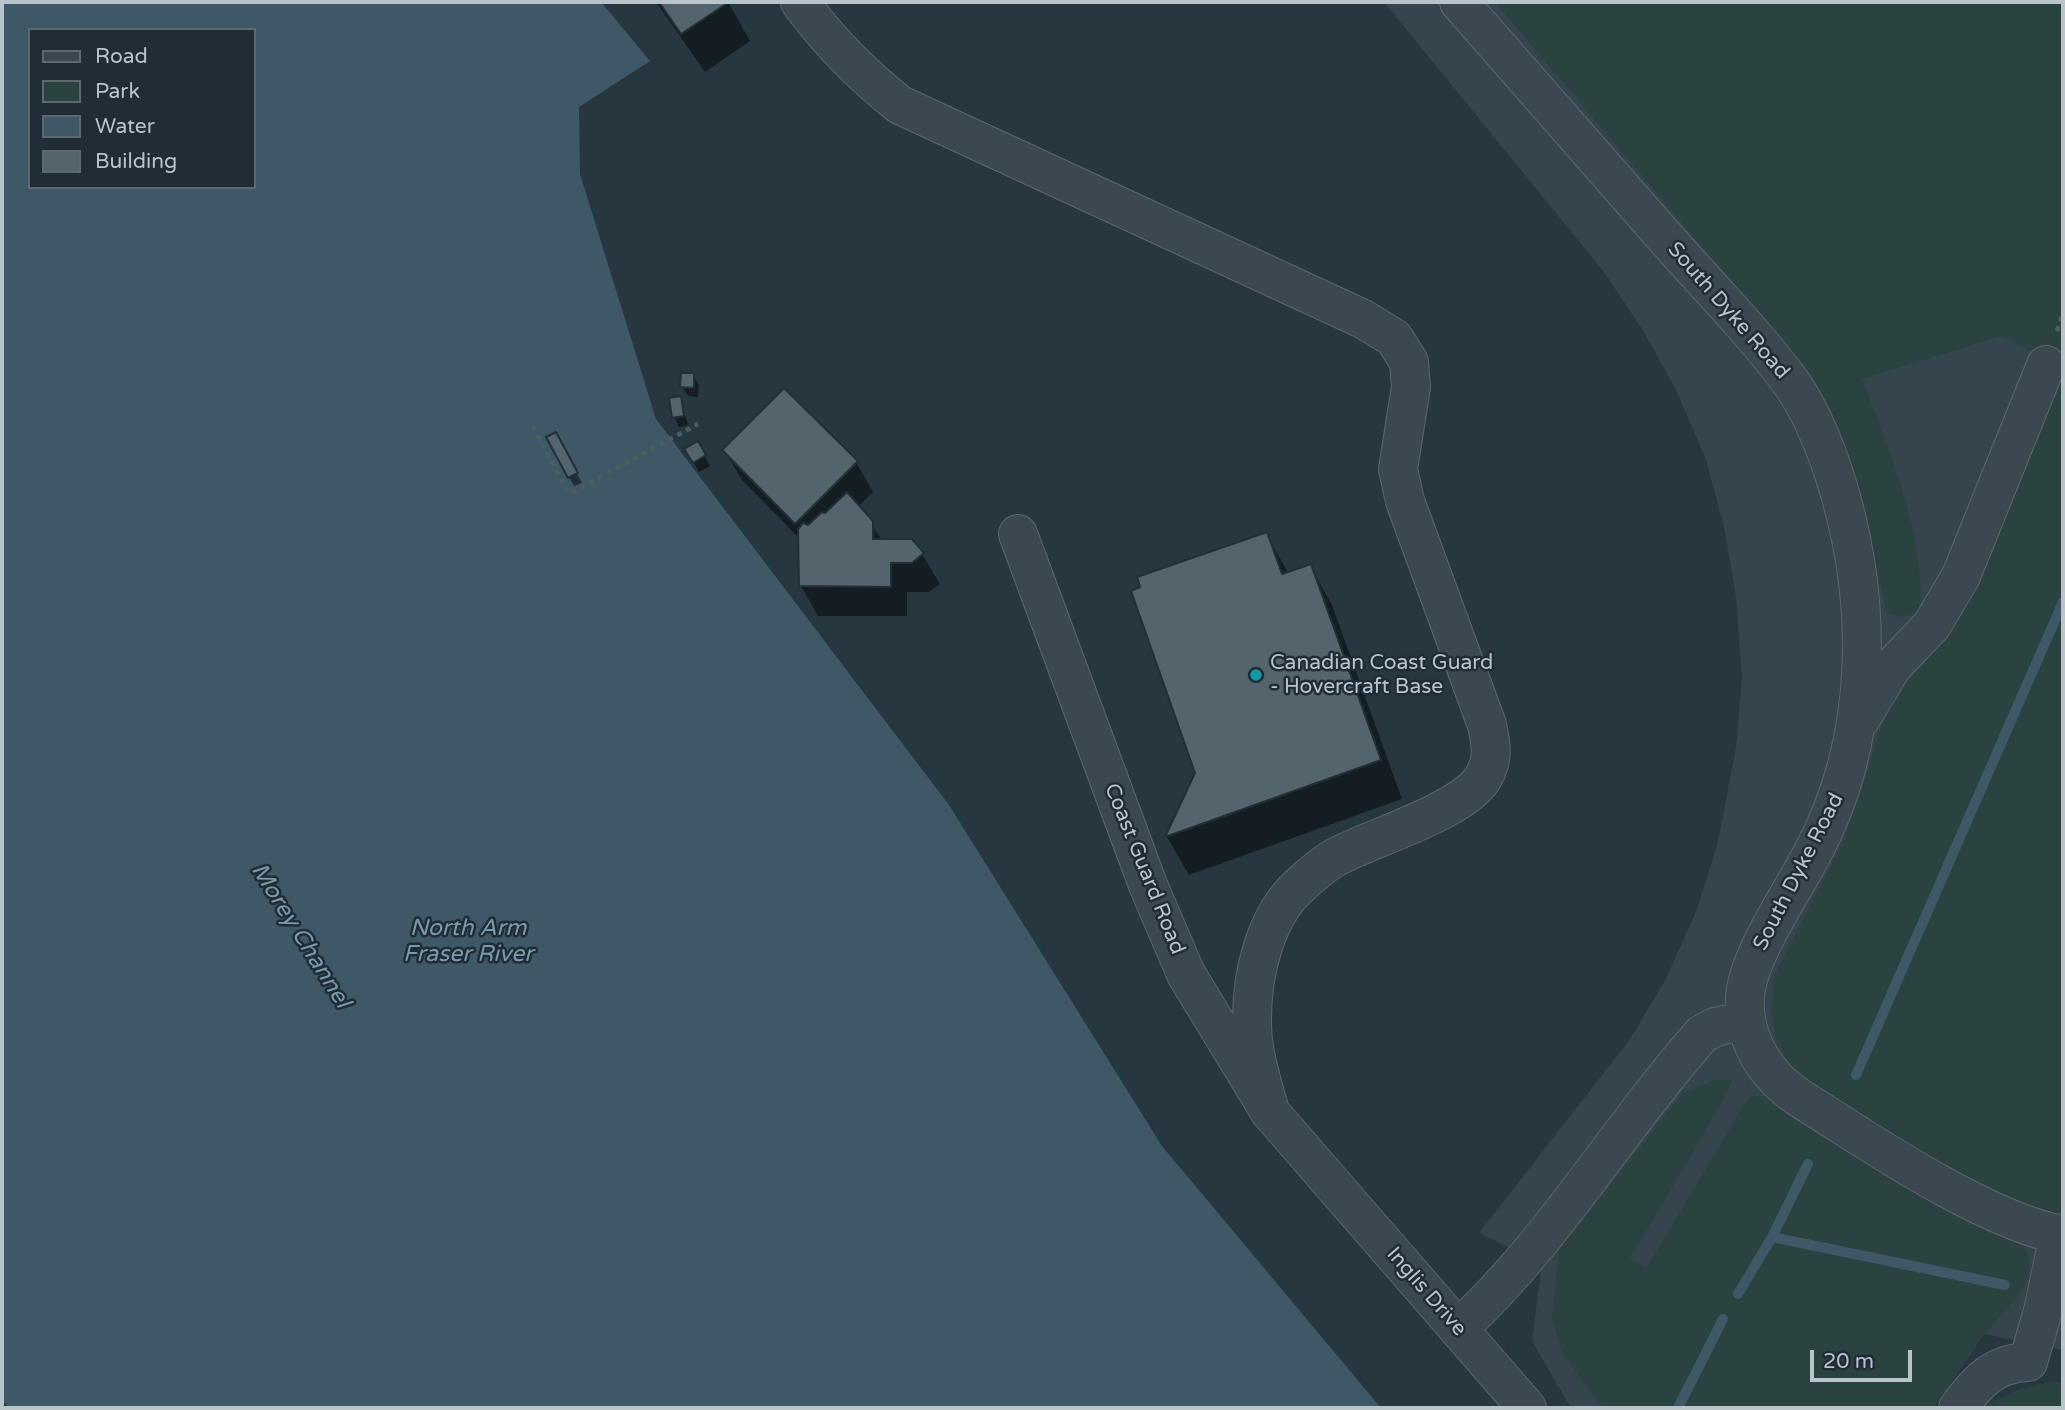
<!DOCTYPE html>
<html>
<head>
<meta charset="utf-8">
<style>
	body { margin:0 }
	#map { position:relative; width:2065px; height:1410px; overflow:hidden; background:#273740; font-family:"Varela Round",sans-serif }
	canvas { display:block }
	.frame { position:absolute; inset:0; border:4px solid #b8c3ca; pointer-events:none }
	.legend { position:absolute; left:28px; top:28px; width:228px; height:161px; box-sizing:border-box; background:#202d36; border:2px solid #5d6971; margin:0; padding:9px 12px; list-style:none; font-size:21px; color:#b8c3ca }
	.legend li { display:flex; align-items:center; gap:14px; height:35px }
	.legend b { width:35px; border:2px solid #5d6971 }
	.scale { position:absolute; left:1810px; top:1350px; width:102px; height:32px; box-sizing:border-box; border:4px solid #b8c3ca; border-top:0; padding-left:9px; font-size:21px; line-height:24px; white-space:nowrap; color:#b8c3ca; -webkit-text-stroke:5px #202d36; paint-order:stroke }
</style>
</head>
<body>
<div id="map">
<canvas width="2065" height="1410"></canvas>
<div class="frame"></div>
<ul class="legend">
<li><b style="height:9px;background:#3c4850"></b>Road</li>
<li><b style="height:19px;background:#2a4340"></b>Park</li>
<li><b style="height:19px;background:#3e5868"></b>Water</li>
<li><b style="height:19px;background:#53646d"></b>Building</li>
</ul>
<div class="scale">20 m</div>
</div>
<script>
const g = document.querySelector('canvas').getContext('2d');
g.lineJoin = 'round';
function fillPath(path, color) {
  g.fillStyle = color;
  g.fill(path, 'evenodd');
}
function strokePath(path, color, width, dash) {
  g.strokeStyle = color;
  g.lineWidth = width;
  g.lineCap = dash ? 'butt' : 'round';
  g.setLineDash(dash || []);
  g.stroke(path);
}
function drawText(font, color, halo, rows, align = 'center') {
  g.font = font + ' "Varela Round",sans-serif';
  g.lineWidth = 5;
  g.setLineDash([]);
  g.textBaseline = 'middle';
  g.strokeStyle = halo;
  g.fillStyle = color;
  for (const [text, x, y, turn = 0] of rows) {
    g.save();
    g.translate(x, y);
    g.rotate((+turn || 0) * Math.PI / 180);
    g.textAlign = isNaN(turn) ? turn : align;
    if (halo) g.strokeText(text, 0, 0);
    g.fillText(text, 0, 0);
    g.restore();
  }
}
fillPath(new Path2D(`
	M1384 2H2063V1350L1984 1334 1934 1408H1571L1532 1341 1542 1263 1479 1233 1628 1042 1665 981 1696 912 1717 846 1736 748 1742 678 1736 597 1724 526 1706 460 1677 392 1644 332 1604 272Z`), '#36444d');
fillPath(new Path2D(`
	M1495 2H2063V1214L2043 1212 1975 1188 1794 1073 1776 1038 1771 1008 1775 974 1842 844 1864 784 1879 731 1894 697 1934 650 2060 366 2001 336 1862 379C1887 444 1927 539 1920 609 1908 619 1900 618 1886 612L1859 487 1829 405 1812 376Z
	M1714 1080H1732L1721 1104 1630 1259 1646 1269 1742 1108 1752 1096H1770L1999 1230 2021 1244 2030 1257C2028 1298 2007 1305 1984 1335 1966 1358 1950 1384 1934 1408H1602L1563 1354 1552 1319 1559 1250 1682 1094Z
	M2050 1382 2063 1384V1408H1979L2020 1389Z`), '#2a4340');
fillPath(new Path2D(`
	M2 2H601L650 61 579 107 580 174 656 419 949 805 1162 1146 1381 1408H9L2 1400ZM30 30H254V187H30Z`), '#3e5868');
fillPath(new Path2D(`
	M656 2H728L750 41 705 72Z
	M693 375 699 385 698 397 688 396 682 387Z
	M680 398 688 425 679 427 674 417Z
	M556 434 582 483 574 486 548 438Z
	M697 443 710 466 699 472 686 450Z
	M724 450 856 462 873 492 858 507 883 541 922 554 940 584 929 592H907V616H818L801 586 800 539 742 480Z
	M1266 534 1289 574 1310 566 1332 605 1402 799 1189 875 1167 837 1197 773Z`), '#0007');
strokePath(new Path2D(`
	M1856 1075 2063 602
	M1772 1237 2005 1285
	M1738 1294 1772 1237 1808 1164
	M1678 1408 1723 1319`), '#3e5868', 10);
const building = new Path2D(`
	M659 2H729L681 34Z
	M681 373H694V388L680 387Z
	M784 388 858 461 795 524 722 450Z
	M681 396 684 416 672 418 669 398Z
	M556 432 578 473 568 478 546 437Z
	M698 441 706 455 693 463 684 449Z
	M847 492 873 521V539H912L924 553 912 563H891V587L799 586 798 529 803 523 808 525 822 512 825 513Z
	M1267 532 1282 574 1311 564 1381 760 1165 837 1195 773 1131 591 1140 587 1137 577Z`);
fillPath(building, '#53646d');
strokePath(building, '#222f38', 2);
const minor = new Path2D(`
	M800 2C829 42 861 74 900 105L1363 319 1394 338 1409 362 1411 387 1398 469 1405 501 1487 725C1491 744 1494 758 1484 776 1465 811 1373 837 1336 857 1323 864 1310 876 1299 886 1265 917 1252 974 1252 1018 1251 1050 1262 1082 1270 1112
	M1459 2C1527 79 1594 157 1662 234 1704 282 1755 333 1792 384 1810 410 1825 446 1835 477 1874 600 1874 739 1812 854 1793 891 1747 957 1745 997 1743 1025 1754 1055 1774 1076 1789 1094 1812 1105 1831 1118 1890 1156 1996 1224 2063 1235
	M1018 534 1148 885 1186 974 1270 1112 1527 1408
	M1862 717 1892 667 1932 625 1961 576 2046 365
	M1458 1329C1553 1242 1617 1130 1702 1034L1715 1027 1746 1020
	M1958 1408C1977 1382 1994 1363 2028 1362L2043 1311 2059 1235`);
strokePath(minor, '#59666e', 40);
strokePath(new Path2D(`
	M2057 331 2063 312
	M533 426 569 494 698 424`), '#4a5f5d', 4.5, [5, 5]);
strokePath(minor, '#3c4850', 38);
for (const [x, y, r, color] of [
	[1256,675,7,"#0f9aa8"]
]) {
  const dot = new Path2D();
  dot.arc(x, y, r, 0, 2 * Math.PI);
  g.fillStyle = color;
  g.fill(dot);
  strokePath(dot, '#202d36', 2.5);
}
drawText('21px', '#b8c3ca', '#202d36', [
	["South Dyke Road",1728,311,49],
	["Coast Guard Road",1144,869,68],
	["South Dyke Road",1799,872,-63],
	["Inglis Drive",1426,1292,49]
]);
drawText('21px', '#b8c3ca', '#202d36', [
	["Canadian Coast Guard",1270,663],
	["- Hovercraft Base",1270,687]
], 'left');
drawText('italic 23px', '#7a99ab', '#202d36', [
	["North Arm",468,929],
	["Fraser River",468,955],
	["Morey Channel",300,936,58]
]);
</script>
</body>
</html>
